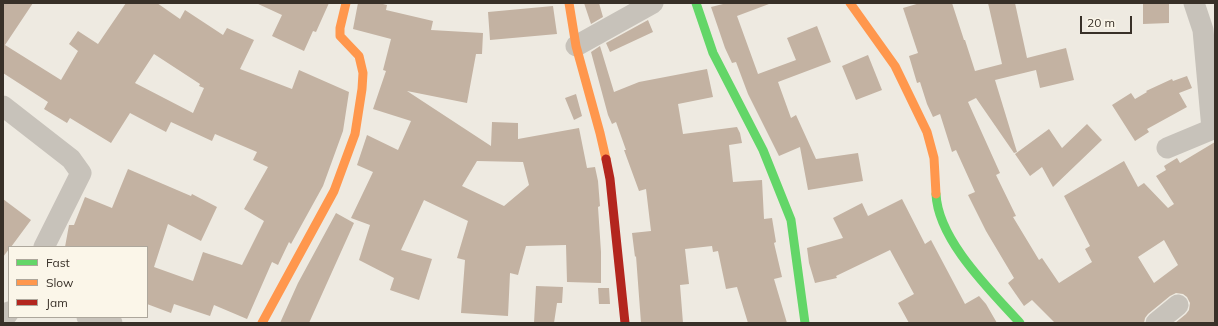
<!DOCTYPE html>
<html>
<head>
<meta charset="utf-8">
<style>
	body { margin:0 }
	#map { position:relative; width:1218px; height:326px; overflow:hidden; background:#eeeae1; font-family:Mulish,sans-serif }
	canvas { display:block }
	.frame { position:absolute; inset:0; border:4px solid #383028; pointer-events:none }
	.legend { position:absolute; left:8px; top:246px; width:140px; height:72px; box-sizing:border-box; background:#fbf6e9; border:1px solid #ada79c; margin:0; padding:5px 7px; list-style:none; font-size:12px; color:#383028 }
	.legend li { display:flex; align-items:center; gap:8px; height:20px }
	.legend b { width:20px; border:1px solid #ada79c }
	.scale { position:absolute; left:1080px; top:16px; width:52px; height:18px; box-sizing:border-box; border:2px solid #383028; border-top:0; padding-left:5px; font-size:12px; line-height:14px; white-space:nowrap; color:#383028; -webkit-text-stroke:3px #fbf6e9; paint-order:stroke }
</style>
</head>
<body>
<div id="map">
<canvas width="1218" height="326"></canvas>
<div class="frame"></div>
<ul class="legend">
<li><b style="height:5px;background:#63d668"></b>Fast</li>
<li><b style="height:5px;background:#ff974d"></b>Slow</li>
<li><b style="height:5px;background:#b3261e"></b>Jam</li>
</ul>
<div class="scale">20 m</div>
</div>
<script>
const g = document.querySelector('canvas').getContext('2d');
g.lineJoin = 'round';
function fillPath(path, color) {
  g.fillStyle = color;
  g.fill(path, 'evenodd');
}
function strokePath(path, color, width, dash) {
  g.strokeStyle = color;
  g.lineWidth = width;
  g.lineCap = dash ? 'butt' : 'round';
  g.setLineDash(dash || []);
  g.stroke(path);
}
fillPath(new Path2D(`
	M3 3H33L5 45 61 80 78 51 69 44 78 31 98 44 126 3H157L180 19 185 10 223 35 227 28 254 40 240 69 292 89 299 70 349 92 343 131 323 186 291 244 289 242 278 265 272 262 247 319 214 305 210 316 174 304 171 313 147 304V247H65L69 225H74L85 197 112 208 128 169 191 196 192 194 217 207 201 241 168 224 154 267 193 281 203 252 242 265 264 221 244 209 268 167 253 160 257 152 215 134 212 141 171 122 166 132 130 113 111 143 70 118 67 123 44 109 48 102 3 73ZM154 54 200 84 199 86 204 88 193 113 135 83Z
	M256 3H329L316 32 313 31 304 51 272 36 282 15Z
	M358 3H379L387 5 386 10 433 21 431 30 483 33 482 54H476L467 103 407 91 491 146 492 122 518 123V139L579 128 587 168 595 167 598 181 600 206 598 207 601 252V283L567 282 566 245 526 246 518 275 510 273 508 316 461 313 465 260 457 258 468 221 424 200 401 250 432 259 419 300 390 290 394 278 359 260 370 225 351 218 373 172 357 165 367 135 398 150 411 121 373 109 386 71 383 70 391 39 353 29ZM477 161 523 162 529 185 504 206 462 186Z
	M584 3H599L603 17 591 24Z
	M727 3H768L769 4 737 16 758 74 796 60 787 38 817 26 831 62 778 82 791 118 796 115 816 159 858 153 863 181 808 190 800 147 779 156 748 94 736 62 732 63 725 48 711 7Z
	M920 3H952L964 40H965L975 71 1002 64 988 3H1015L1027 58 1066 48 1074 80 1040 88 1036 70 995 80 1017 152 1014 153 976 98 968 102 1000 173 996 175 1016 216 1013 217 1039 260 1042 258 1059 283 1092 262 1085 249 1090 246 1064 196 1124 161 1138 187 1144 183 1168 208 1174 204 1156 176 1166 170 1164 166 1177 158 1180 163 1215 142V323H1175L1186 314 1189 310 1190 303 1187 297 1183 294 1176 293 1170 296 1148 314 1145 318 1144 323H1055L1032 300 1024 306 1008 283 1014 278 986 231 968 195 975 192 956 150 952 152 940 114 933 117 927 104 920 82 917 83 909 56 918 53 903 8ZM1164 240 1178 265 1154 283 1138 257Z
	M1143 3H1169V23L1143 24Z
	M553 6 557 34 490 40 488 12Z
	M648 20 653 32 610 52 606 43Z
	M600 46 614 92 639 82 707 69 713 97 678 104 683 134 737 127 740 133 742 143 729 145 733 182 762 180 764 219 772 218 776 242 774 243 782 277 774 279 787 323H748L737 287 726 289 718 251 713 252 712 246 685 249 689 284 680 285 683 323H641L636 256 635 257 632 233 651 231 646 189 639 191 624 150H626L616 122 612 124 608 115 591 52Z
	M868 55 882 90 856 100 842 66Z
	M1187 76 1192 88 1179 93 1187 107 1147 129 1149 132 1135 141 1112 105 1131 93 1135 99 1147 92 1146 91 1172 79 1173 81Z
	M576 94 582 116 574 120 565 98Z
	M1087 124 1102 140 1053 187 1042 167 1030 176 1015 154 1049 129 1062 148Z
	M3 199 31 220 11 247H9V249L3 257Z
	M902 199 925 244 931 240 965 304 979 296 986 304 997 323H909L898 303 914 294 890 250 836 276 837 278 815 283 809 263 807 248 843 238 833 218 862 203 868 216Z
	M336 213 354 223 309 323H280L298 283Z
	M536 286 563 287 562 303H557L554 323H534Z
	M598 288H609L610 304H599Z`), '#c3b2a2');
strokePath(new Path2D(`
	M1194 3 1203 30 1212 129
	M576 46 653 3
	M3 106 71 159 81 173 44 247
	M1167 148 1215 128
	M87 317 112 323
	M3 320 9 312
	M1156 323 1178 305`), '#c7c2ba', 21);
strokePath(new Path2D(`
	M696 3 713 53 763 150 791 220 805 323
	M936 194C938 240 990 290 1020 323`), '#63d668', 9);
strokePath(new Path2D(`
	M569 3 576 46 600 133 606 159
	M850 3 895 66 927 132 934 158 936 194
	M262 323 334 191 355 134 362 89 363 73 359 56 340 36V28L346 3`), '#ff974d', 9);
strokePath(new Path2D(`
	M606 159 610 179 625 323`), '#b3261e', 9);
</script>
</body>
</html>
